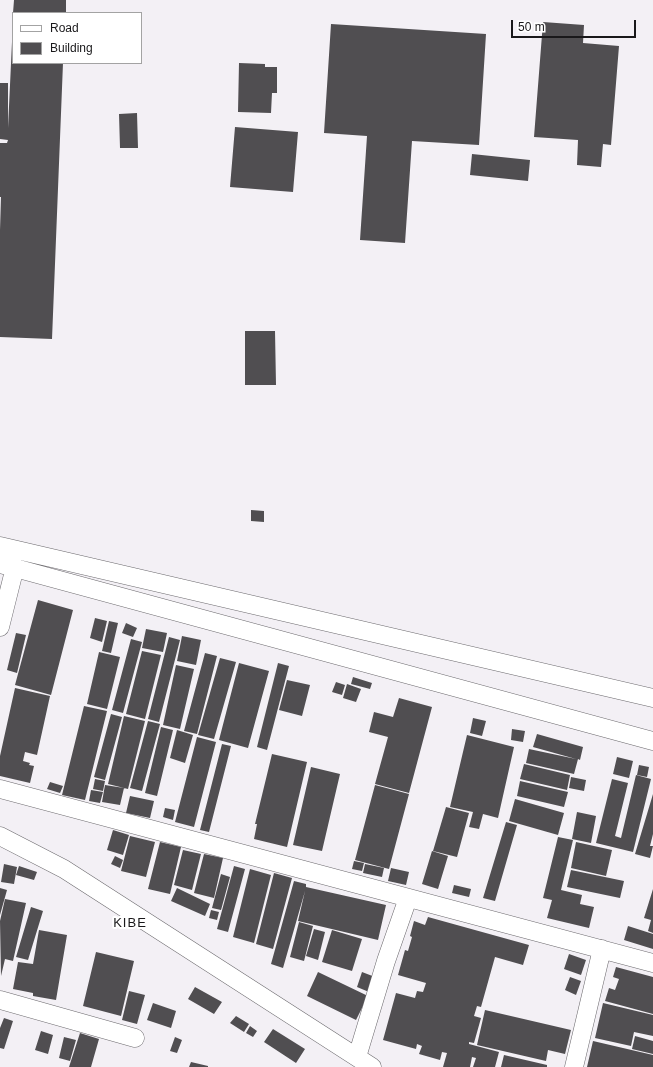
<!DOCTYPE html>
<html>
<head>
<meta charset="utf-8">
<style>
	body { margin:0 }
	#map { position:relative; width:653px; height:1067px; overflow:hidden; background:#f3f0f5; font-family:Helvetica,sans-serif }
	canvas { display:block }
	.legend { position:absolute; left:12px; top:12px; width:130px; height:52px; box-sizing:border-box; background:#fff; border:1px solid #a3a3a3; margin:0; padding:5px 7px; list-style:none; font-size:12px; color:#19181a }
	.legend li { display:flex; align-items:center; gap:8px; height:20px }
	.legend b { width:20px; border:1px solid #a3a3a3 }
	.scale { position:absolute; left:511px; top:20px; width:125px; height:18px; box-sizing:border-box; border:2px solid #19181a; border-top:0; padding-left:5px; font-size:12px; line-height:14px; white-space:nowrap; color:#19181a; -webkit-text-stroke:3px #fff; paint-order:stroke }
</style>
</head>
<body>
<div id="map">
<canvas width="653" height="1067"></canvas>
<ul class="legend">
<li><b style="height:5px;background:#fff"></b>Road</li>
<li><b style="height:11px;background:#504e51"></b>Building</li>
</ul>
<div class="scale">50 m</div>
</div>
<script>
const g = document.querySelector('canvas').getContext('2d');
g.lineJoin = 'round';
function fillPath(path, color) {
  g.fillStyle = color;
  g.fill(path, 'evenodd');
}
function strokePath(path, color, width, dash) {
  g.strokeStyle = color;
  g.lineWidth = width;
  g.lineCap = dash ? 'butt' : 'round';
  g.setLineDash(dash || []);
  g.stroke(path);
}
function drawText(font, color, halo, rows, align = 'center') {
  g.font = font + ' Helvetica,sans-serif';
  g.lineWidth = 4;
  g.setLineDash([]);
  g.textBaseline = 'middle';
  g.strokeStyle = halo;
  g.fillStyle = color;
  for (const [text, x, y, turn = 0] of rows) {
    g.save();
    g.translate(x, y);
    g.rotate((+turn || 0) * Math.PI / 180);
    g.textAlign = isNaN(turn) ? turn : align;
    if (halo) g.strokeText(text, 0, 0);
    g.fillText(text, 0, 0);
    g.restore();
  }
}
fillPath(new Path2D(`
	M14 0H66V13H13Z
	M543 22 584 25 583 43 619 46 611 145 603 144 601 167 577 165 578 140 534 137Z
	M331 24 486 34 479 145 412 141 405 243 360 240 367 136 324 133Z
	M12 42H13V63H63L52 339 0 337V230L1 197H0V143H7L8 140 0 139V83H8V128Z
	M239 63 265 64V67H277V93H272L271 113 238 112Z
	M137 113 138 148H120L119 114Z
	M235 127 298 132 293 192 230 187Z
	M472 154 530 160 528 181 470 175Z
	M245 331H275L276 385H245Z
	M251 510 264 511V522L251 521Z
	M38 600 73 610 51 695 15 685Z
	M95 618 107 621 102 642 90 638Z
	M109 621 118 623 111 653 102 651Z
	M126 623 137 628 133 637 122 633Z
	M146 629 167 633 163 652 142 648Z
	M16 633 26 635 17 673 7 670Z
	M182 636 201 640 196 665 177 661Z
	M169 637 180 640 159 722 148 719Z
	M131 639 142 642 123 713 112 710Z
	M142 651 161 655 145 719 126 714Z
	M99 652 120 657 107 709 87 704Z
	M205 653 217 656 197 734 184 731Z
	M220 658 236 662 214 739 198 735Z
	M239 663 269 671 248 748 219 740Z
	M278 663 289 666 267 750 257 747Z
	M176 665 194 669 180 729 163 725Z
	M353 677 372 683 370 689 351 684Z
	M287 680 310 685 302 716 279 710Z
	M336 682 345 685 342 695 332 692Z
	M347 684 361 689 356 702 343 698Z
	M15 688 50 696 37 755 25 752 23 761 30 763 29 765 34 766 30 783 0 776V756Z
	M399 698 432 707 409 793 375 784 388 737 369 732 374 712 393 717Z
	M84 706 107 711 85 800 62 795Z
	M111 714 122 717 105 780 94 777Z
	M124 716 145 721 128 789 108 784Z
	M473 718 486 721 482 736 470 733Z
	M148 721 160 724 142 791 130 788Z
	M161 727 173 730 157 796 145 793Z
	M512 729 525 731 523 742 511 740Z
	M177 730 193 735 185 763 170 758Z
	M537 734 583 747 580 760 578 759 574 774 526 763 529 749 576 759 533 747Z
	M467 735 514 747 498 818 483 814 479 829 469 827 473 812 450 807Z
	M197 737 216 742 194 827 175 822Z
	M222 744 231 746 209 832 200 830Z
	M272 754 307 762 287 847 254 839 257 824H255Z
	M617 757 633 761 629 778 613 774Z
	M524 764 570 775 567 790 520 779Z
	M639 765 649 767 647 777 637 775Z
	M311 767 340 774 322 851 293 845Z
	M636 775 651 779 633 852 596 843 612 779 628 783 615 836 621 838Z
	M571 777 586 780 584 791 569 788Z
	M95 779 105 781 103 791 93 789Z
	M520 781 568 792 564 807 517 796Z
	M50 782 63 786 60 793 47 789Z
	M105 785 124 788 120 805 102 802Z
	M375 785 409 794 389 869 355 860Z
	M91 790 103 792 100 803 89 801Z
	M653 794V834L650 846H653L650 858 635 854Z
	M130 796 154 801 150 818 126 813Z
	M515 799 564 813 558 835 509 821Z
	M446 807 469 813 457 857 433 851Z
	M165 808 175 810 173 820 163 817Z
	M577 812 596 816 591 843 572 839Z
	M506 822 517 825 495 901 483 898Z
	M113 830 129 835 123 855 107 850Z
	M130 836 155 842 146 877 121 871Z
	M558 837 573 840 561 890 582 895 580 904 594 907 589 928 547 918 552 900 543 898Z
	M160 842 181 847 170 894 148 889Z
	M576 842 612 850 606 876 571 868Z
	M183 850 201 854 192 890 174 885Z
	M432 851 448 856 438 889 422 884Z
	M204 854 223 858 214 898 194 893Z
	M115 856 123 860 120 868 111 864Z
	M354 861 364 863 362 871 352 869Z
	M4 864 17 867 14 884 1 882Z
	M365 864 384 868 382 877 363 873Z
	M19 866 37 872 34 880 16 875Z
	M234 866 245 869 228 932 217 929Z
	M391 868 409 872 406 885 388 881Z
	M250 869 271 875 254 943 233 937Z
	M571 870 624 881 620 898 567 887Z
	M274 873 292 878 273 949 256 944Z
	M221 874 230 877 221 910 212 908Z
	M294 881 306 884V887L386 905 378 940 298 921 305 891 283 968 271 964Z
	M454 885 471 889 469 897 452 893Z
	M0 888 7 890 0 915Z
	M177 888 210 904 205 916 171 901Z
	M653 889V933L648 931 651 920 644 918Z
	M5 899 26 903 13 961 5 959 1 976 0 921Z
	M31 907 43 911 28 960 16 957Z
	M211 910 219 912 217 920 209 918Z
	M428 917 529 945 523 965 495 957 481 1007 477 1006 474 1016 481 1018 474 1043 469 1042V1044L499 1052 495 1067H473L476 1058 472 1057 470 1067H443L447 1053 442 1052 440 1060 419 1054 422 1046 417 1044 416 1049 383 1040 396 993 415 998 417 991 423 992 426 983 398 975 405 950 408 951 412 937 410 936 414 921 425 925Z
	M299 922 313 926 304 961 290 957Z
	M628 926 653 934V949L624 940Z
	M314 929 325 932 318 960 306 956Z
	M39 930 67 935 56 1000 33 996V993L13 989 18 962 33 964Z
	M332 930 362 939 352 971 322 962Z
	M96 952 134 961 121 1016 83 1006Z
	M569 954 586 960 581 975 564 969Z
	M616 967 653 977V1014L605 1001 609 988 615 990 619 979 613 977Z
	M318 972 368 996 356 1020 307 996Z
	M362 972 375 977 369 992 357 987Z
	M570 977 581 981 576 995 565 990Z
	M195 987 222 1002 214 1014 188 999Z
	M129 991 145 995 137 1024 122 1020Z
	M153 1003 176 1011 171 1028 147 1020Z
	M603 1003 653 1015V1036L634 1032 631 1046 595 1038Z
	M485 1010 571 1030 565 1054 548 1050 546 1061 477 1045Z
	M236 1016 249 1024 244 1032 230 1023Z
	M4 1018 13 1021 4 1049 0 1048V1028Z
	M250 1026 257 1031 253 1037 246 1033Z
	M273 1029 305 1049 296 1063 264 1042Z
	M41 1031 53 1035 48 1054 35 1050Z
	M80 1033 99 1039 91 1067H69Z
	M635 1036 653 1041V1054L632 1049Z
	M64 1037 76 1040 70 1061 59 1058Z
	M175 1037 182 1040 177 1053 170 1051Z
	M593 1041 653 1055V1067H587Z
	M504 1055 547 1065V1067H501Z
	M191 1062 208 1066V1067H189Z`), '#504e51');
const minor = new Path2D(`
	M0 546 653 698
	M0 564 653 741
	M0 627 15 567
	M0 789 653 963
	M0 836 64 869 372 1067
	M0 1000 135 1038
	M357 1057 386 961 408 898
	M574 1067 602 949`);
strokePath(minor, '#6b696d', 19);
strokePath(minor, '#fff', 18);
g.letterSpacing = '1px';
drawText('13px', '#19181a', '#fff', [
	["KIBE",130,923]
]);
g.letterSpacing = '0px';
</script>
</body>
</html>
